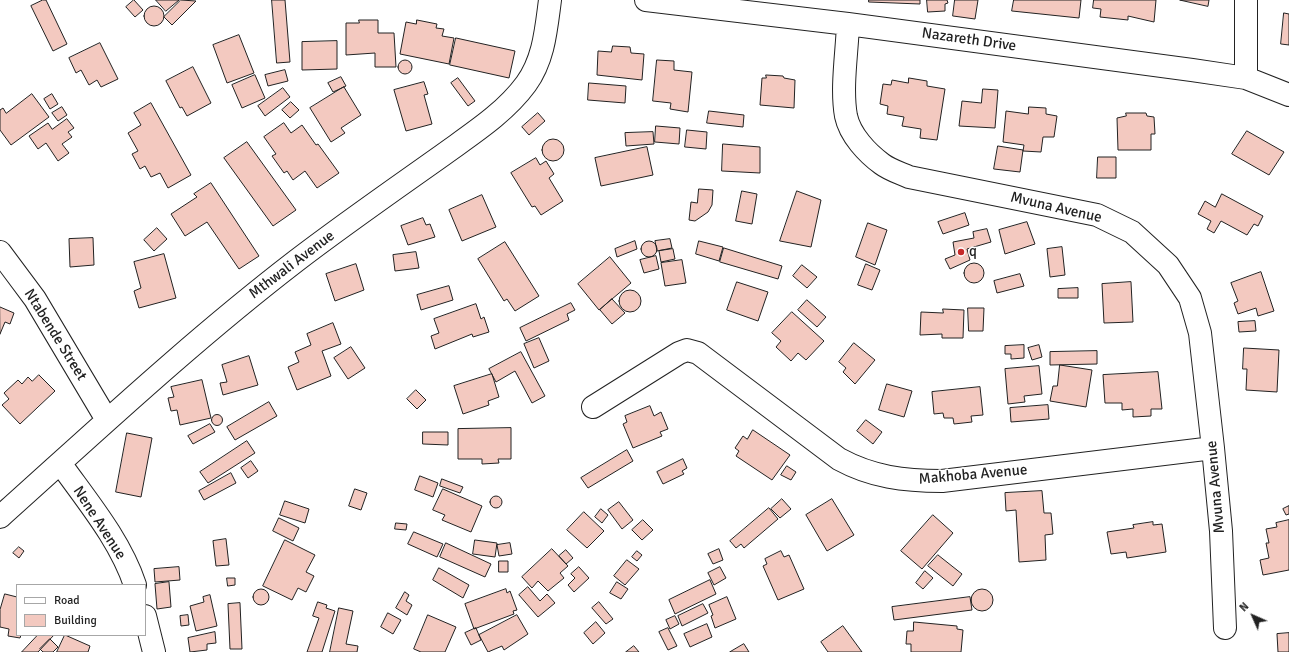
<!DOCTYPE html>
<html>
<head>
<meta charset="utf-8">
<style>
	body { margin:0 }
	#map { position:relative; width:1289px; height:652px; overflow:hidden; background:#fff; font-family:Signika,sans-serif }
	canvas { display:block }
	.legend { position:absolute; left:16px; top:584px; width:130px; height:52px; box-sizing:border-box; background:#fff; border:1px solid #a7a7a7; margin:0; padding:5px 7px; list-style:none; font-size:12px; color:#222 }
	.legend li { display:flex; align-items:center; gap:8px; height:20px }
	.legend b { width:20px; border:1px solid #a7a7a7 }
	.north { position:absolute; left:1233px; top:596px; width:40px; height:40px; -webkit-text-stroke:3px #fff; paint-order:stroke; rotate:315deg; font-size:11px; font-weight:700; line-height:16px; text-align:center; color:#222 }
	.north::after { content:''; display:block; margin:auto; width:14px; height:18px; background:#222; clip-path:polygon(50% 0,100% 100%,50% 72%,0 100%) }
</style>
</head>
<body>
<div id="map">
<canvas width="1289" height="652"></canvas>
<ul class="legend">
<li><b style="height:5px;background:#fff"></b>Road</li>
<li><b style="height:11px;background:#f3c9c0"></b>Building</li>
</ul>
<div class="north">N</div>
</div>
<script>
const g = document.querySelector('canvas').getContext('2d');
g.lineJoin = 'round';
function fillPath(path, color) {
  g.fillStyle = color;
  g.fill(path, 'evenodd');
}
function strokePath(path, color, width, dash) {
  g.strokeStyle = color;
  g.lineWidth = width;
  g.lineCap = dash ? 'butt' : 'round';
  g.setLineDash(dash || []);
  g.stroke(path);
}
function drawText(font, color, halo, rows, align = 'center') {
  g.font = font + ' Signika,sans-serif';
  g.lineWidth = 3;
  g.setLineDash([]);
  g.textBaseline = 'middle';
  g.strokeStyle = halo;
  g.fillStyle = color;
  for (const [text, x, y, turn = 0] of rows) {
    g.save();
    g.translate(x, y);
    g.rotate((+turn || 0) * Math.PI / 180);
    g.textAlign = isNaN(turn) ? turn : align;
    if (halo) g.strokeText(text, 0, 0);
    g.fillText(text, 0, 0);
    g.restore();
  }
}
const building = new Path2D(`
	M43 0H46L67 44 53 51 31 6Z
	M134 0 143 10 135 17 126 7Z
	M156 0H179L166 11Z
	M181 0 196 1 172 25 164 17Z
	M272 0H285L290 62 277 63Z
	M869 0H920V4L869 2Z
	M927 0H947L948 3 945 4V11L928 12Z
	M955 0H978L975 19 953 16Z
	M1014 0H1081L1079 18 1012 11Z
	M1094 0H1156L1154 22 1128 16V20L1100 17 1101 9 1093 8Z
	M1180 0H1209L1208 6Z
	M144 16a10 10 0 1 1 20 0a10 10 0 1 1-20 0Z
	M1284 13 1289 14V45L1281 44Z
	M359 20H378V33H394L396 67H375V53L346 55V23H359Z
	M417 20 437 24 436 28 444 29 442 36 454 38 449 64 400 54 406 22 416 24Z
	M239 35 254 73 227 83 213 45Z
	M456 38 515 51 509 78 450 65Z
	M337 41V69L302 70V42Z
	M100 43 118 79 101 87 97 80 89 85 81 70 76 73 69 58Z
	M613 46 630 47 631 53 644 54 642 80 597 75 598 51 611 52Z
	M398 67a7 7 0 1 1 14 0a7 7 0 1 1-14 0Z
	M657 60 674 61V70L692 72 688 112 670 109 671 103 653 101Z
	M193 67 211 103 187 116 182 107 180 108 166 81Z
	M285 70 288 81 268 86 265 75Z
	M255 75 265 98 242 108 232 85Z
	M766 75 783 76 784 78 795 80 794 108 760 105 762 78H766Z
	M341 77 346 86 333 92 328 83Z
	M458 78 475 101 468 106 451 83Z
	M909 78 927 81V86L945 89 937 140 920 138 921 129 902 126 904 117 887 114 888 106 880 104 883 84 891 85 892 80 908 83Z
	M424 82 428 94 424 95 432 124 406 131 394 90Z
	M589 83 626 86 625 103 588 100Z
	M344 87 361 115 341 128 345 133 331 142 310 108Z
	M283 88 290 97 265 116 258 106Z
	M983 89 998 90 995 128 959 126 962 101 981 103Z
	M32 94 49 117 11 145 0 130V110L3 108 6 113Z
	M52 94 58 104 50 109 44 99Z
	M291 102 299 110 290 118 282 110Z
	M151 103 191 175 168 188 160 173 151 177 145 166 140 169 132 154 138 151 128 133 141 125 134 113Z
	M62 107 67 115 58 121 52 113Z
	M1029 107 1046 108V114L1057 116 1054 137H1043L1041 152 1023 151 1024 145 1003 142 1006 111 1028 114Z
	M709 111 744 115 743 127 707 123Z
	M538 113 545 121 529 135 522 127Z
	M1126 113H1146L1147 116 1154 117 1155 134H1151V150H1118L1117 118 1126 116Z
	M67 119 74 128 68 132 72 137 62 144 69 153 58 161 46 143 38 149 29 136 48 123 52 129Z
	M284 123 291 133 302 125 316 145 318 144 339 173 317 188 305 171 293 180 287 171 284 173 272 156 276 154 264 137Z
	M656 126 680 128 679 144 655 142Z
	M687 130 707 132 706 149 685 147Z
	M1247 131 1284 152 1269 175 1232 154Z
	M653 132 654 144 626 146 625 133Z
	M542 150a11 11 0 1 1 22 0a11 11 0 1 1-22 0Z
	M247 142 296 210 273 226 224 158Z
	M723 144 760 147V173L722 171Z
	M998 146 1023 150 1020 172 994 169Z
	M647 147 653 175 601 186 595 158Z
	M1098 157H1116V178H1097Z
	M536 158 540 165 546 161 554 174 549 178 563 201 541 215 535 206 532 207 511 173Z
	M211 183 259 256 239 269 207 222 185 236 171 214 197 197 194 194Z
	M699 189 713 190 712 205 708 212 695 221 689 220 691 202 697 203Z
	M742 191 757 194 752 224 736 221Z
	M797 191 821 200 811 247 780 241Z
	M1222 194 1263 216 1258 226 1254 224 1247 235 1221 221 1214 233 1207 229 1211 221 1198 214 1205 201 1215 207Z
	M482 195 496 227 462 241 449 210Z
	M965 213 969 225 943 234 938 222Z
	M423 218 426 225 430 224 435 237 408 245 401 226Z
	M1027 222 1035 244 1005 254 999 230Z
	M868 223 887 230 875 265 856 257Z
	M157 228 167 239 154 251 144 240Z
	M987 229 991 242 967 249 970 260 950 269 945 259 955 255 953 242 974 238 973 232Z
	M93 238 94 265 70 267 69 239Z
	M670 239 672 248 657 251 655 241Z
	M635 241 637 249 617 257 615 249Z
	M699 241 723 247 719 261 696 254Z
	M641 249a8 8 0 1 1 16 0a8 8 0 1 1-16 0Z
	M505 242 539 296 515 311 507 299 504 301 478 259Z
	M1062 247 1065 275 1050 277 1047 249Z
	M724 248 782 266 778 279 720 262Z
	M673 249 675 259 661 262 659 251Z
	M416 252 419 268 395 271 393 255Z
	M164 254 176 298 139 308 134 291 141 288 134 262Z
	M656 256 659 269 644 273 640 260Z
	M610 257 631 283 599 310 578 284Z
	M682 260 686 283 665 286 661 263Z
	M964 273a10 10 0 1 1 20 0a10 10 0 1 1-20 0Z
	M356 264 364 290 335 301 326 274Z
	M866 264 880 270 872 290 858 285Z
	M802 265 817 277 807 288 793 276Z
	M1261 272 1274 311 1258 316 1256 308 1238 314 1234 303 1238 301 1231 283Z
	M1020 274 1024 286 997 293 994 281Z
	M737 282 768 292 758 321 727 310Z
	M1131 282 1133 322 1104 323 1102 284Z
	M449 286 453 300 421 310 417 295Z
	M1078 288V298H1058V289Z
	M619 301a11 11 0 1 1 22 0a11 11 0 1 1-22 0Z
	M612 299 625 313 612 324 600 310Z
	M807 300 826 317 817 327 798 310Z
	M571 303 575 310 567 314 569 320 526 341 520 328Z
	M476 304 481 319 484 317 489 332 473 337 472 334 435 349 431 336 439 333 434 319Z
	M0 307 14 313 10 324 5 322 0 334Z
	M968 308H984L983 331H969Z
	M943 309 964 310 963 338H942V334L920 335 921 312 943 313Z
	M792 312 824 341 806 360 798 353 791 361 776 347 781 341 772 333Z
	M1255 321 1256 331 1239 332 1238 322Z
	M333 323 341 344 322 351 331 376 297 390 288 367 299 362 295 352 311 345 307 334Z
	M539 338 549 361 534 368 524 344Z
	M854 343 875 360 855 384 843 372 846 368 839 362Z
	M1024 345V358L1011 359V354H1005V346Z
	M1039 345 1042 357 1032 360 1028 348Z
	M351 347 365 368 348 379 334 358Z
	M1244 348 1279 350 1277 392 1246 390 1247 369H1243Z
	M1097 351V364L1050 365V352Z
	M521 352 545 396 532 403 515 371 496 382 489 369Z
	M249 356 258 385 223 395 220 383 227 382 222 365Z
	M1060 365 1092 370 1086 407 1050 401 1053 386H1057Z
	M1039 366 1042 394 1024 396 1025 402 1008 404 1005 369Z
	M1158 372 1162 409H1151V416L1133 417V409L1122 410V403H1105L1103 375Z
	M492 374 499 397 488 401 489 405 463 414 454 386Z
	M39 375 55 391 20 424 2 405 9 399 4 393 18 380 22 384 28 377 32 381Z
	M202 380 211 418 180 425 177 410 171 411 168 398 174 397 171 387Z
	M887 384 912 391 904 417 879 410Z
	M980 387 983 415 971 416 972 422 954 424 953 418H944L943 413 934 414 932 392Z
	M416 390 426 400 417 409 407 399Z
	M269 402 277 416 235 440 227 427Z
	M1048 405 1049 419 1011 422 1010 408Z
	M650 406 654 416 661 412 668 429 660 432 662 436 633 448 623 424 627 422 625 416Z
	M211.5 420a5.5 5.5 0 1 1 11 0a5.5 5.5 0 1 1-11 0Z
	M866 420 882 432 873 444 857 431Z
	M210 424 215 432 193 444 188 436Z
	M511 428V459H498L499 463 482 464V459H458V429Z
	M753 430 790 455 772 480 736 456 739 451 735 448 743 436 747 439Z
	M423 432H448V445L423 444Z
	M127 433 152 438 141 497 116 492Z
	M247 441 255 453 208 483 200 472Z
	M627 450 633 461 588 488 581 478Z
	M683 459 687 468 682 471 684 474 663 484 657 472Z
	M251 461 258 471 248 478 241 468Z
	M787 466 796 472 791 480 781 475Z
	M231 473 236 483 204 500 199 491Z
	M420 476 438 483 433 497 415 490Z
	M442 479 463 487 460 493 440 486Z
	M355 489 367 493 361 510 349 506Z
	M443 489 482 506 471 532 442 520 445 515 433 510Z
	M1042 491 1044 513H1051L1053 534 1045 535 1046 560 1019 562 1016 510 1006 511 1005 493Z
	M490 502a6 6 0 1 1 12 0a6 6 0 1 1-12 0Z
	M782 499 791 509 780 518 771 509Z
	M832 499 854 535 827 551 806 515Z
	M285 501 309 509 305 523 280 515Z
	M619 502 633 520 622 529 608 510Z
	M1289 506V514L1286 515 1283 509Z
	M769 508 778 519 744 548 741 544 736 548 730 541Z
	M601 509 608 515 602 523 595 517Z
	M584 512 604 531 587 548 567 530Z
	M933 515 953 533 922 569 901 551Z
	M279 518 299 528 293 541 273 531Z
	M643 520 653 530 642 540 632 530Z
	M1289 520V570L1263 575 1260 560 1269 558 1266 543H1269L1266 529 1277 527 1276 523Z
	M1153 522V525L1162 524 1166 552 1127 558 1126 552 1111 554 1107 532 1134 528 1133 525Z
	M396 523 407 524 406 530 395 529Z
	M414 532 443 544 437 557 408 544Z
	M226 539 229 565 216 566 213 541Z
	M285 540 315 555 306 572 314 576 306 592 298 588 292 600 263 586Z
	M475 540 497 543 495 557 473 554Z
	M446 543 491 564 485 577 440 557Z
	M510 543 512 554 499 556 497 545Z
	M19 547 24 551 19 558 13 553Z
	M552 549 568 566 560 573 564 578 548 591 538 581 532 588 522 577Z
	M719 549 723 560 713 564 708 554Z
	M566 550 573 558 566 564 559 556Z
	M637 551 642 555 637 561 632 557Z
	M781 551 784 557 789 555 804 589 778 600 763 566 767 564 765 559Z
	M938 555 962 574 953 586 928 566Z
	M627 560 639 569 625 585 614 576Z
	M499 561H508V572H499Z
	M179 567 180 580 155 582 154 569Z
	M579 567 589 578 574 592 568 585 575 578 571 574Z
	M720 567 726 578 714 585 708 573Z
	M439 568 469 585 463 598 433 580Z
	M925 571 933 578 923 589 916 583Z
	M227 578H235V585L228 586Z
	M710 580 716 594 675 614 669 600Z
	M169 582 171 607 157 609 155 584Z
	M617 582 628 589 621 599 610 593Z
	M528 587 540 601 547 594 555 603 538 617 519 595Z
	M971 600a11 11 0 1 1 22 0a11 11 0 1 1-22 0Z
	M506 589 507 593 510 591 517 610 513 611 514 614 474 629 465 604Z
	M253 597a8 8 0 1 1 16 0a8 8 0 1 1-16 0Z
	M405 592 409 595 406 601 412 605 407 615 396 608Z
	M5 594 17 597V635H21L20 638 8 636 9 629 0 627V610Z
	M210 595 217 626 196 631 190 606 204 602 203 597Z
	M727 597 736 619 715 628 711 616 713 615 709 605Z
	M970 597 972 610 894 620 892 607Z
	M318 602 327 605 326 608 335 611 322 652H307L319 618 313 616Z
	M599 602 613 619 606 624 592 608Z
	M240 603 242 649H230L228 604Z
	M703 604 708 613 682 626 678 616Z
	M339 608 353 611 346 644 358 646 357 652H330Z
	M388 613 401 620 393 634 381 627Z
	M188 615 189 625 181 626 180 616Z
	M428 615 456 627 445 652H421L414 649Z
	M517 615 528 634 504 650 502 646 488 652 479 635Z
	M675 616 679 624 670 629 666 620Z
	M596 622 605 633 593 644 584 633Z
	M914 622 957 626V629L963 630 961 652H911V644H906L907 631H913Z
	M707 624 712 637 690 647 684 634Z
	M843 626 862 652H828L821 642Z
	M476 628 481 640 471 645 465 633Z
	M668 628 677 646 668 650 659 632Z
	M215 632 216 643 207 644V650L190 652 188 638Z
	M1289 633V652H1278L1277 634Z
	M38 635H54L38 652H22Z
	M65 635 90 646 88 652H57Z
	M50 639 58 647 53 652H43L40 649Z
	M744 644 749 652H730Z
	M634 646 639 652H626Z`);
fillPath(building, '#f3c9c0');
strokePath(building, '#222', 1);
const minor = new Path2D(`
	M646 0 848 24 1192 70 1246 78 1289 95
	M848 24C847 53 841 88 846 116 850 135 867 153 882 164 890 170 900 173 909 177L1097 215 1132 232 1168 265 1190 298 1200 333 1213 448 1221 531 1225 628
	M1246 78V0
	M0 252 35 299 107 420
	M593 407 679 353 687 350 698 353 839 459C872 477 904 481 942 481L1213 448
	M60 463C87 501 120 540 135 585
	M0 517C97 430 192 341 296 261 343 225 392 191 440 157 470 135 504 114 526 84 544 59 546 30 550 0
	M145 616 154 652`);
strokePath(minor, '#222', 24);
strokePath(minor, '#fff', 22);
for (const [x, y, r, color] of [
	[961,252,4,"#c62828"]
]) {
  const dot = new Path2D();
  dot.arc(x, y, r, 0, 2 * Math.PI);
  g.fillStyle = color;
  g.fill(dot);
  strokePath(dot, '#fff', 1.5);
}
drawText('15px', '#222', '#fff', [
	["Nazareth Drive",969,40,8],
	["Mvuna Avenue",1056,208,13],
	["Mthwali Avenue",292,265,-37],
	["Ntabende Street",55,335,58],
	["Makhoba Avenue",973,475,-5],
	["Mvuna Avenue",1216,487,-95],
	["Nene Avenue",99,523,57]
]);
drawText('15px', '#222', '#fff', [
	["q",969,252]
], 'left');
</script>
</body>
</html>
